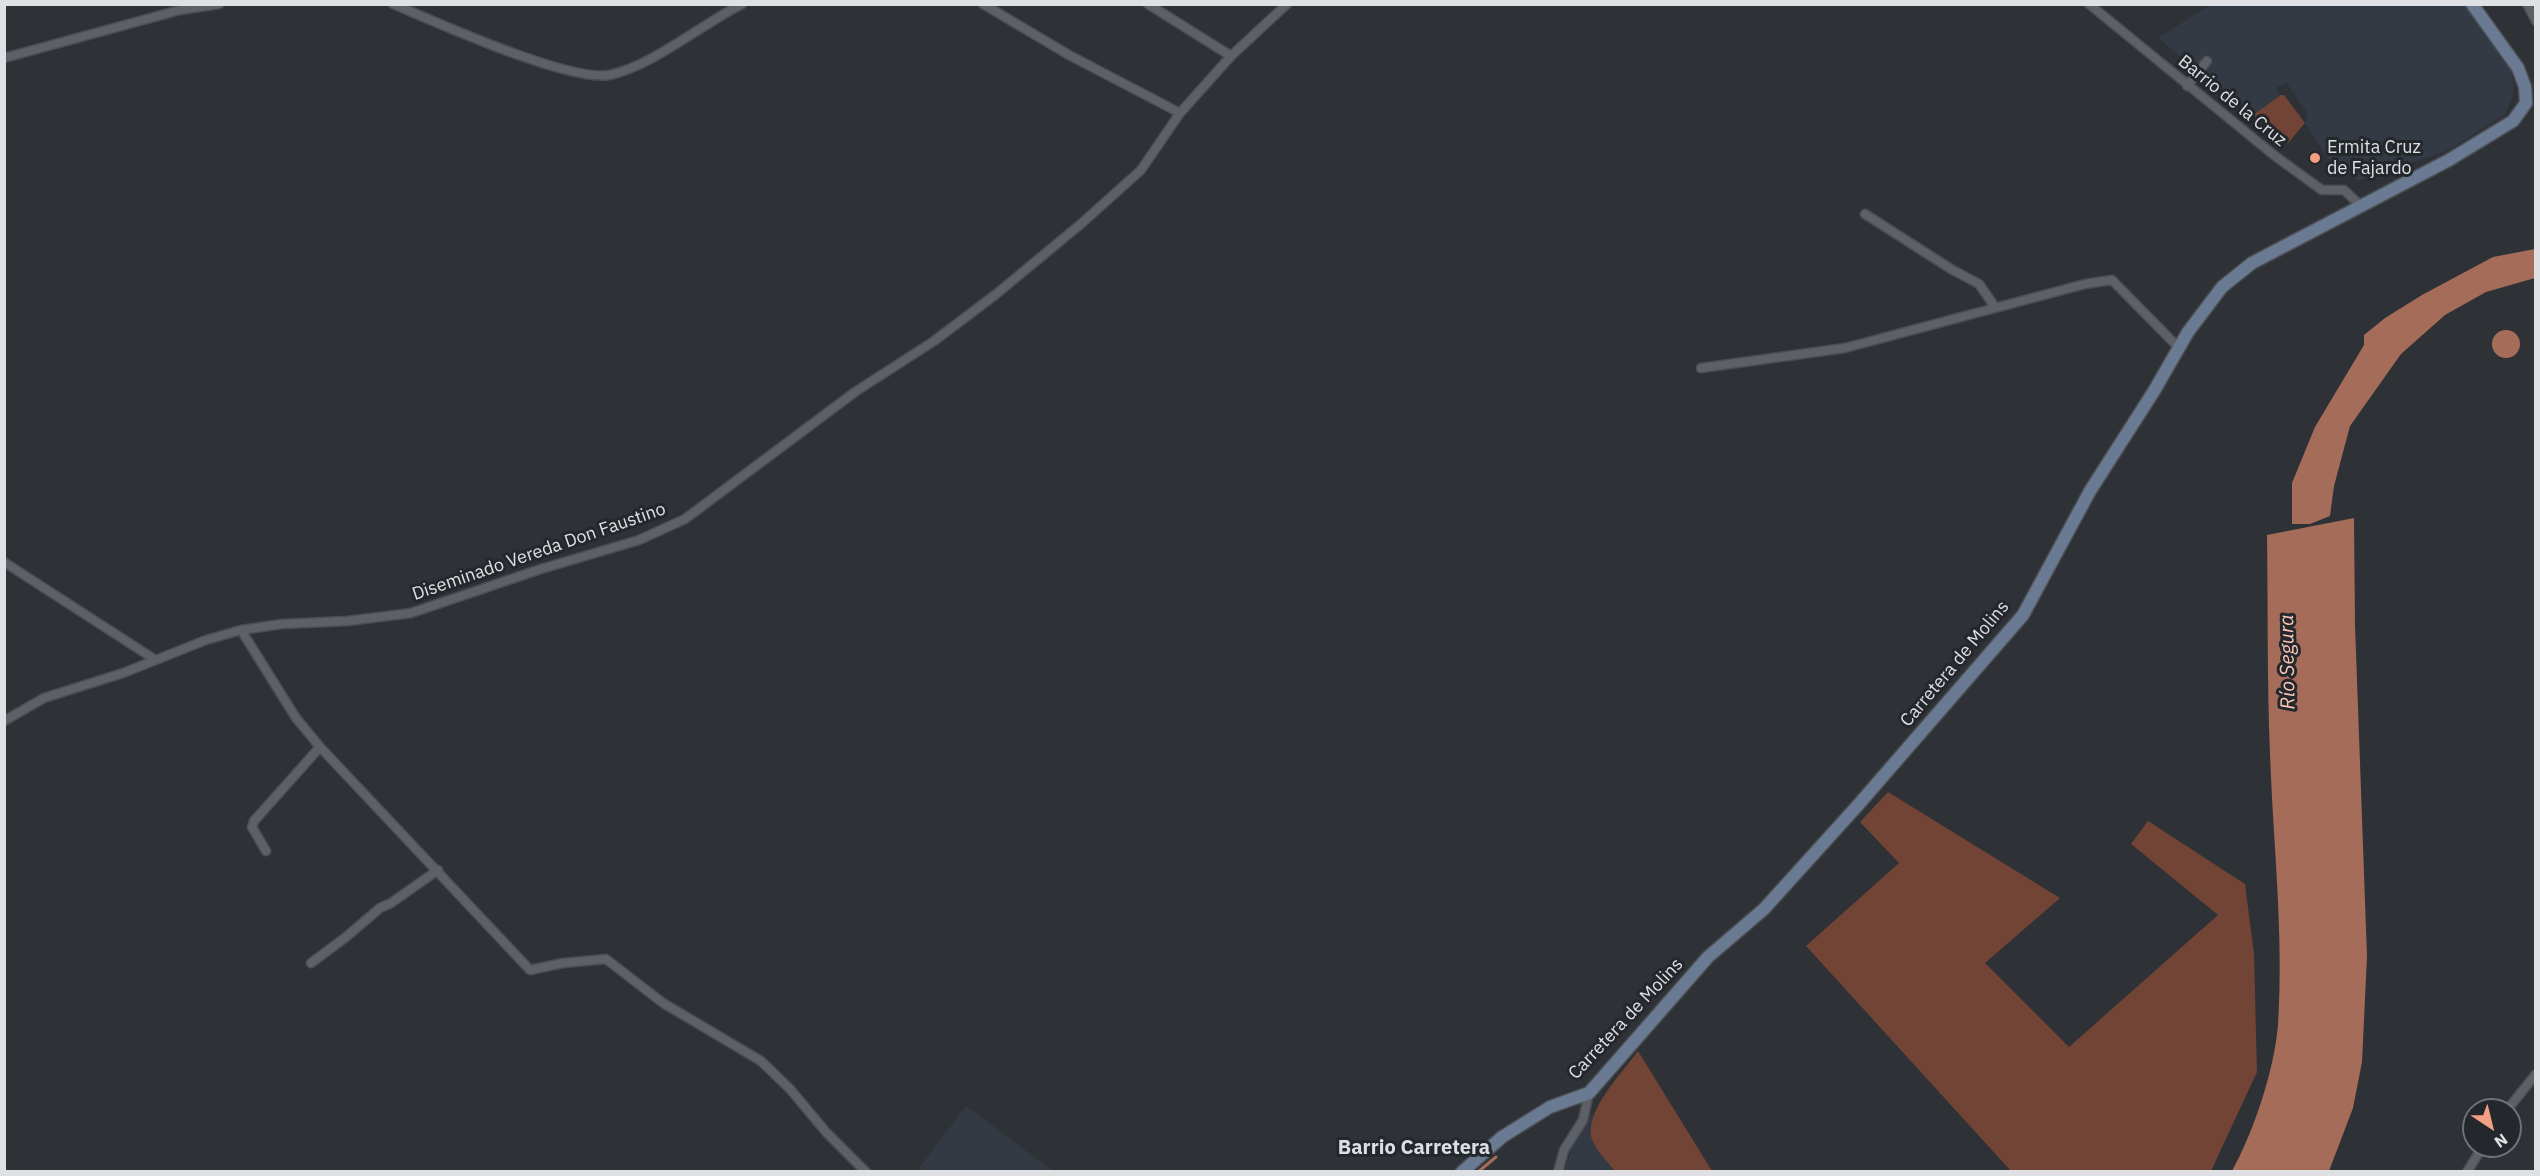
<!DOCTYPE html>
<html>
<head>
<meta charset="utf-8">
<style>
	body { margin:0 }
	#map { position:relative; width:2540px; height:1176px; overflow:hidden; background:#2e3136; font-family:"IBM Plex Sans",sans-serif }
	canvas { display:block }
	.frame { position:absolute; inset:0; border:6px solid #dee0e4; pointer-events:none }
	.north { position:absolute; left:2462px; top:1098px; width:60px; height:60px; box-sizing:border-box; background:#24272c; border:2px solid #6e7176; border-radius:50%; rotate:145deg; font-size:16px; font-weight:700; line-height:24px; text-align:center; color:#dee0e4 }
	.north::after { content:''; display:block; margin:auto; width:21px; height:27px; background:#f39f83; clip-path:polygon(50% 0,100% 100%,50% 72%,0 100%) }
</style>
</head>
<body>
<div id="map">
<canvas width="2540" height="1176"></canvas>
<div class="frame"></div>
<div class="north">N</div>
</div>
<script>
const g = document.querySelector('canvas').getContext('2d');
g.lineJoin = 'round';
function fillPath(path, color) {
  g.fillStyle = color;
  g.fill(path, 'evenodd');
}
function strokePath(path, color, width, dash) {
  g.strokeStyle = color;
  g.lineWidth = width;
  g.lineCap = dash ? 'butt' : 'round';
  g.setLineDash(dash || []);
  g.stroke(path);
}
function drawText(font, color, halo, rows, align = 'center') {
  g.font = font + ' "IBM Plex Sans",sans-serif';
  g.lineWidth = 6;
  g.setLineDash([]);
  g.textBaseline = 'middle';
  g.strokeStyle = halo;
  g.fillStyle = color;
  for (const [text, x, y, turn = 0] of rows) {
    g.save();
    g.translate(x, y);
    g.rotate((+turn || 0) * Math.PI / 180);
    g.textAlign = isNaN(turn) ? turn : align;
    if (halo) g.strokeText(text, 0, 0);
    g.fillText(text, 0, 0);
    g.restore();
  }
}
fillPath(new Path2D(`
	M2210 5H2464L2511 70 2514 89 2511 101 2505 114 2449 150 2358 181 2328 159 2305 123 2308 114 2286 82 2276 88 2281 95 2253 115 2158 38Z
	M966 1106 1053 1171H917Z
	M1594 1111 1592 1136 1597 1148 1615 1171 1564 1172 1572 1147Z`), '#333a44');
fillPath(new Path2D(`
	M2281 95H2284L2305 123 2288 143 2253 115Z
	M1888 792 2060 898 1985 963 2069 1047 2218 915 2131 844 2148 821 2245 884 2254 954 2257 1072 2211 1171H2011L1806 946 1899 863 1860 822Z
	M1638 1051 1712 1171H1615C1608 1162 1594 1149 1591 1136 1587 1108 1622 1073 1638 1051Z`), '#724435');
fillPath(new Path2D(`
	M2535 249V278L2486 292 2445 315 2401 354 2350 426 2334 486 2330 516 2310 524H2292V483L2315 427 2364 345V335L2385 318 2422 295 2493 257Z
	M2492 344a14 14 0 1 1 28 0a14 14 0 1 1-28 0Z
	M2354 518 2355 625 2367 956 2362 1062 2353 1108 2329 1171H2232C2254 1131 2274 1071 2278 1025 2284 934 2273 843 2270 753 2267 680 2268 607 2267 535Z`), '#a56c5a');
strokePath(new Path2D(`
	M1478 1172 1496 1157`), '#a56c5a', 3);
const street = new Path2D(`
	M393 4C436 22 568 82 609 75 651 67 702 24 742 4
	M983 4 1069 55 1180 113
	M1148 4 1231 56
	M2089 4 2275 156 2322 190H2344L2361 206
	M2527 4 2536 21
	M4 58 180 10 219 4
	M2187 86 2207 61
	M1865 214 1951 269 1979 284 1995 307
	M1701 368 1845 348 2085 284 2112 280 2179 348
	M4 562 154 659
	M241 630 296 718 320 747 530 970 563 963 606 959 663 1003 761 1061 790 1089 826 1132 866 1172
	M4 721 44 698 123 673 206 640 241 630 282 624 347 621 411 613 541 569 639 540 685 519 855 392 934 341 995 295 1082 223 1141 170 1180 113 1231 56 1287 4
	M266 851 252 827 254 821 320 747
	M311 963 346 937 380 908 391 903 438 870
	M2507 1110 2536 1074
	M1558 1172 1564 1150 1583 1120 1589 1093
	M2467 1172 2483 1146`);
const secondary = new Path2D(`
	M1462 1172 1502 1137 1550 1107 1589 1093 1708 957 1764 909 1859 804 2023 615 2090 491 2154 391 2188 332 2222 287 2252 263 2449 160 2513 121 2526 103 2525 87 2518 68 2472 4`);
strokePath(street, '#4a4d51', 11);
strokePath(secondary, '#4a4d51', 15);
strokePath(street, '#5d6167', 8);
strokePath(secondary, '#697a92', 12);
for (const [x, y, r, color] of [
	[2315,158,6,"#f39f83"]
]) {
  const dot = new Path2D();
  dot.arc(x, y, r, 0, 2 * Math.PI);
  g.fillStyle = color;
  g.fill(dot);
  strokePath(dot, '#24272c', 2);
}
drawText('18px', '#dee0e4', '#24272c', [
	["Barrio de la Cruz",2232,101,39],
	["Diseminado Vereda Don Faustino",539,552,-19],
	["Carretera de Molins",1955,664,-50],
	["Carretera de Molins",1626,1019,-47]
]);
drawText('18px', '#dee0e4', '#24272c', [
	["Ermita Cruz",2327,148],
	["de Fajardo",2327,169]
], 'left');
drawText('italic 20px', '#fcc7b6', '#24272c', [
	["Río Segura",2288,662,-91]
]);
drawText('bold 20px', '#dadfe6', '#24272c', [
	["Barrio Carretera",1414,1148]
]);
</script>
</body>
</html>
